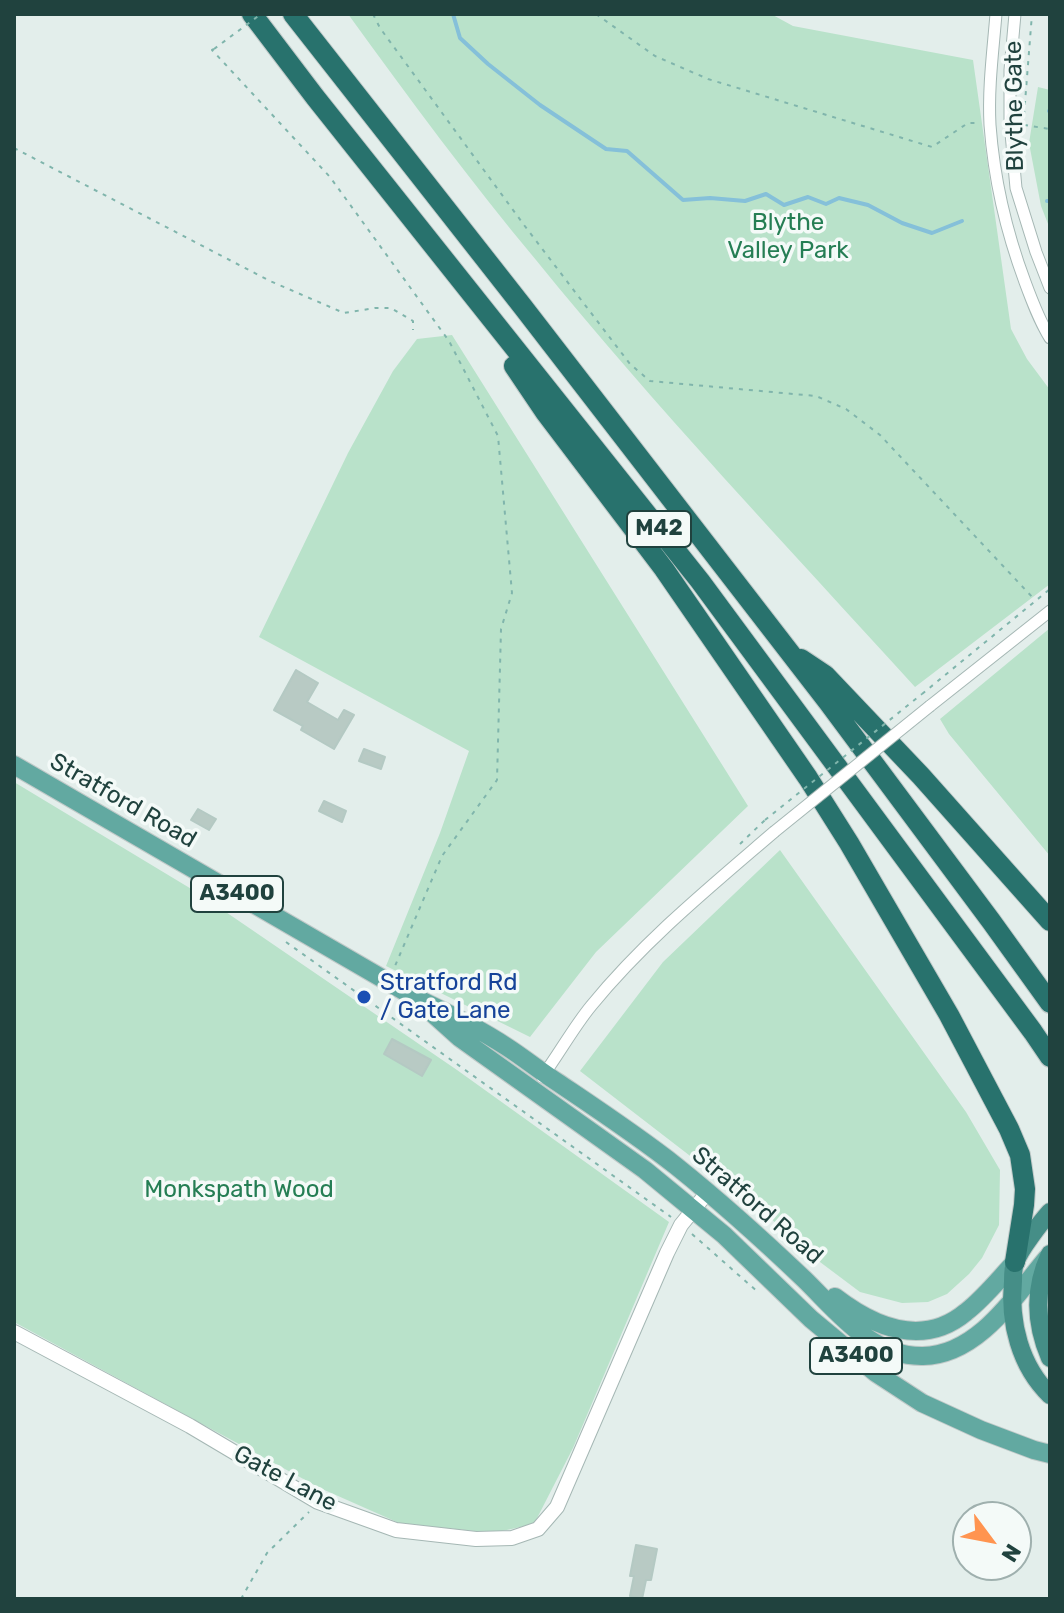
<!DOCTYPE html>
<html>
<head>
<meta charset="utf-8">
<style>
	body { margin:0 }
	#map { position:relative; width:1064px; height:1613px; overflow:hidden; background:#e3eeeb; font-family:Rubik,sans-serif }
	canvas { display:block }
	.frame { position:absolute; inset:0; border:16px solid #20423e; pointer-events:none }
	.north { position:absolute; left:952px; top:1501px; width:80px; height:80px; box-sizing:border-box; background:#f4faf8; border:2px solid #9fb0ae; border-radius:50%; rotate:122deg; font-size:22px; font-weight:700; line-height:32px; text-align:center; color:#20423e }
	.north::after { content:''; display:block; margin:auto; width:28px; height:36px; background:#ff9450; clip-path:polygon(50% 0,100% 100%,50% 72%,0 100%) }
</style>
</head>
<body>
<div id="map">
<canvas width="1064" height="1613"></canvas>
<div class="frame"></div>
<div class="north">N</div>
</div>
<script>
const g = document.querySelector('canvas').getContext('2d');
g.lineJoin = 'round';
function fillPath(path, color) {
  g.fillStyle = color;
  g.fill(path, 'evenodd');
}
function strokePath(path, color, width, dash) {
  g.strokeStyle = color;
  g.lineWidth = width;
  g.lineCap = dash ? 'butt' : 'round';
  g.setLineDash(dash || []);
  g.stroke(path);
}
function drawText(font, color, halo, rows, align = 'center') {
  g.font = font + ' Rubik,sans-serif';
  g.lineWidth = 7;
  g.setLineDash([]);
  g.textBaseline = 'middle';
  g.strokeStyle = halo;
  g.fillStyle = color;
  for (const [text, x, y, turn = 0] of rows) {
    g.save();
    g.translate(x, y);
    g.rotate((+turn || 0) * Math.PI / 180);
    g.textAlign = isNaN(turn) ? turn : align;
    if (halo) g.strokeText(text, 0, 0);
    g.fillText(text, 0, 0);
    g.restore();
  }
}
fillPath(new Path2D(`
	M348 14H771L793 26 973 60 1011 329 1027 359 1050 390V584L915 687C787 546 656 408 536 260 470 181 409 98 348 14Z
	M1038 87 1050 90V229L1041 206 1029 143Z
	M452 335 748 806 596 952 530 1037 386 966 440 833 469 751 259 637 348 453 393 371 417 339Z
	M1050 628V856L949 734 940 719Z
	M14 782 198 893 457 1070 669 1222 573 1448 534 1524 493 1533 399 1523 320 1488 14 1322Z
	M780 850 966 1112 1000 1170 999 1225 982 1258 969 1274 947 1294 928 1302 902 1303 860 1292 808 1253 768 1216 580 1071 663 962Z`), '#b9e2ca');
strokePath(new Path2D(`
	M453 14 460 38 488 64 540 105 606 149 627 151 683 200 710 198 745 201 766 194 784 205 808 197 826 204 839 198 868 205 902 223 932 233 962 221
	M1049 111H1050
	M1047 201H1050`), '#85c0d9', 4);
const building = new Path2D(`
	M296 670 318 683 307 702 338 720 344 710 354 715 334 749 301 730 303 726 274 710Z
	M364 749 385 757 381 769 359 761Z
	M324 801 346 811 342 822 319 811Z
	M198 809 216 819 209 830 191 820Z
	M392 1039 431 1060 422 1076 384 1054Z
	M636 1545 657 1549 651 1580H646L642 1599 630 1596 634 1576H630Z`);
fillPath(building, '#b8cac4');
strokePath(building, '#b4c9c3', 2);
const minor = new Path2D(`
	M996 14C993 51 988 88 990 125 994 179 1006 231 1025 282 1032 301 1039 320 1050 338
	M1015 14 1010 70V122L1016 188 1036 252 1050 288
	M930 706 1050 611
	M542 1077C559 1054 573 1028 591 1006 645 940 710 887 774 832`);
const tertiary = new Path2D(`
	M14 1332 190 1426 318 1502 396 1530 476 1539 512 1538 538 1529 557 1507 667 1253 681 1225 707 1193`);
const primary = new Path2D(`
	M14 765 416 998C448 1013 478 1028 507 1047 524 1058 540 1071 557 1082 597 1109 638 1136 676 1166 721 1202 763 1240 804 1279 838 1312 871 1357 923 1356 978 1355 1015 1296 1047 1258
	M430 1011 460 1038 645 1170 724 1235 811 1319 876 1373 922 1403 981 1430 1034 1450 1050 1454
	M835 1297C874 1327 923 1348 966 1312 984 1298 999 1279 1015 1262`);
const trunk = new Path2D(`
	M1050 1212C1041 1222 1019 1250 1015 1263 1013 1268 1013 1276 1013 1281 1009 1322 1020 1366 1050 1395
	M1050 1254C1034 1288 1035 1323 1050 1358`);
const motorway = new Path2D(`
	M252 14 315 97 700 581 1033 1032 1050 1057
	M293 14 523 307 828 702 991 921 1050 1003
	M514 366 545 412 664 569 808 778 849 843 949 1015 1009 1129 1020 1155 1025 1189 1024 1205 1015 1262
	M801 659 825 675 921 776 1050 921`);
strokePath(minor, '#a5b7b4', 13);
strokePath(tertiary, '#a5b7b4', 16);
strokePath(primary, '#c1cac9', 20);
strokePath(trunk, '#c1cac9', 20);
strokePath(motorway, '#c1cac9', 22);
strokePath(new Path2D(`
	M373 14 380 28 524 225 630 364 650 381 816 396 846 409 880 435 1035 600
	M596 14 655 56 708 79 932 147 968 123H977
	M214 49 212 50 330 177 449 341 498 436 512 593 501 629 497 780 442 856 395 966
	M1024 115 1032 14
	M1024 125 1050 129
	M14 148 270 281 344 313 375 308H391L413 321V330
	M922 694 1050 589
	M740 844 765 820
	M286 942 671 1217
	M692 1234 759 1293
	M241 1599 267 1553 309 1512`), '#80b5ac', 2, [4, 6]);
strokePath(minor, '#fff', 11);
strokePath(tertiary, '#fff', 14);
strokePath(primary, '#62a9a1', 18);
strokePath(trunk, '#458e87', 18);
strokePath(motorway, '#28726d', 20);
const minorBridge = new Path2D(`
	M774 832 930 706`);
strokePath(minorBridge, '#a5b7b4', 13, []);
strokePath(new Path2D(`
	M214 49 261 14
	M765 820 922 694`), '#80b5ac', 2, [4, 6]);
strokePath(minorBridge, '#fff', 11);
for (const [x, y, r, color] of [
	[364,997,8,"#1a4fb4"]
]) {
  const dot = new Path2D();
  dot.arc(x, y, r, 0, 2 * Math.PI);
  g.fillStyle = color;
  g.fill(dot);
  strokePath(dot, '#f4faf8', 3);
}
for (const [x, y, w] of [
	[659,529,64],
	[237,894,92],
	[856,1356,92]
]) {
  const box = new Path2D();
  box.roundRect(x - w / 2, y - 18, w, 36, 6);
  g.fillStyle = '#f4faf8';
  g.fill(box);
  strokePath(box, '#20423e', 2);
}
drawText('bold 22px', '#20423e', null, [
	["M42",659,529],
	["A3400",237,894],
	["A3400",856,1356]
]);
drawText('24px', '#20423e', '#f4faf8', [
	["Blythe Gate",1015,106,-91],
	["Stratford Road",123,801,30],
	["Stratford Road",757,1206,41],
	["Gate Lane",285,1479,28]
]);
drawText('24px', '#257e54', '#f4faf8', [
	["Blythe",788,223],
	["Valley Park",788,251],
	["Monkspath Wood",239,1190]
]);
drawText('24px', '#164399', '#f4faf8', [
	["Stratford Rd",380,983],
	["/ Gate Lane",380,1011]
], 'left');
</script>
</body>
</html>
